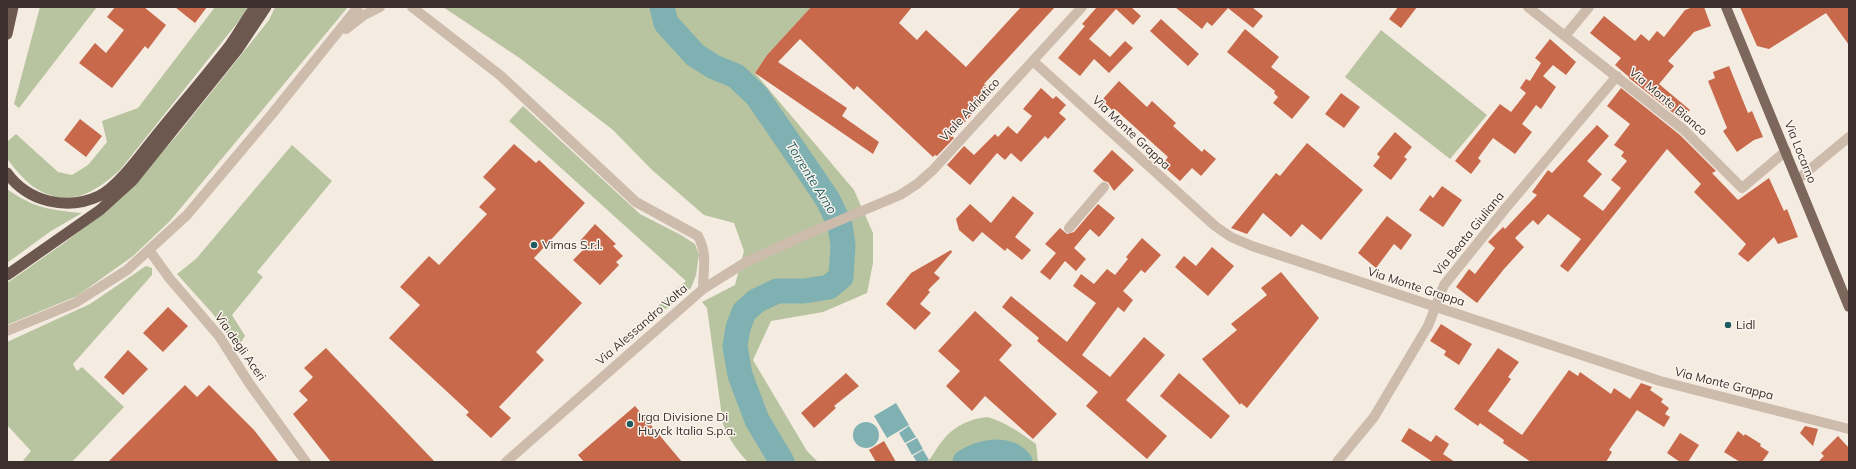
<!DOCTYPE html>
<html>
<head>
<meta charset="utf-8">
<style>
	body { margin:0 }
	#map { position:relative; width:1856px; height:469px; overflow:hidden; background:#f4ebe1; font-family:Mulish,sans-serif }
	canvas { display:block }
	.frame { position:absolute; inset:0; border:8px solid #3b302b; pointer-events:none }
</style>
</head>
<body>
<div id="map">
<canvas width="1856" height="469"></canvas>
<div class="frame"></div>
</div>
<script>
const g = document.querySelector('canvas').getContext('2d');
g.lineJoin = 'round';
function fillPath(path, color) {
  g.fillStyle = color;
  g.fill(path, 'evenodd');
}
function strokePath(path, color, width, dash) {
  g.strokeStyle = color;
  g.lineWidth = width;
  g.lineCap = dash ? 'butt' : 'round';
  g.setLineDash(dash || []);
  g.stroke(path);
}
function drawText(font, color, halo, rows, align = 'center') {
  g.font = font + ' Mulish,sans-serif';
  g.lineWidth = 3;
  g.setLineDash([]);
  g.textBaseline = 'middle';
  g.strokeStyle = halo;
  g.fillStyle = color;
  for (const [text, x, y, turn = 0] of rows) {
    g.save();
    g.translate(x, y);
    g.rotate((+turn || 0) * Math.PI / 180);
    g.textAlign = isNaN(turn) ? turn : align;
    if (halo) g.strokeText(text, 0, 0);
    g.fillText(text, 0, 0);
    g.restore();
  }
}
fillPath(new Path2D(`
	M40 7H97L19 108 14 104Z
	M215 7H248L242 17 120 170C95 192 70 209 37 189 26 183 16 170 8 160L7 142 16 134 58 172 72 175 88 165 107 142 102 121 138 108Z
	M275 7H348L170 221 133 256 77 296 7 325V283L64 243 121 198 178 134 269 20Z
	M443 7H811L767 55 755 73 854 190 873 233V263L867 293 823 312 771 321 753 360 807 451 818 462H748C737 451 729 439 723 424L707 308 702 302 735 285 744 251 734 223 704 215 651 169 613 130 521 59Z
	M1381 30 1487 115 1450 159 1345 77Z
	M523 106 640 214 681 235 695 244 699 255 696 275 691 288 666 309 658 306 686 281 509 121Z
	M292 145 332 181 257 272 263 277 232 315 245 336 237 348 213 314 177 274 196 259Z
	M7 189C33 208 51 210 82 213L51 231 7 263Z
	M146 266 152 268V275L73 364 77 371 82 367 124 407 72 462H22L31 451 7 425V342L90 304Z
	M988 417C1007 423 1021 433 1036 444L1038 462H927C934 455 937 446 944 439 954 426 972 418 988 417Z`), '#b8c4a0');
fillPath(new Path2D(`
	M896 403 909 425 887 438 874 416Z
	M853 435a13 13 0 1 1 26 0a13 13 0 1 1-26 0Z
	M909 426 916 437 905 443 899 433Z
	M917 438 923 449 912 455 906 444Z
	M923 450 929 460 925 462H917L913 456Z`), '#7fb0b2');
strokePath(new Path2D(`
	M662 7 666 23 695 55 714 67 736 76 757 96 814 179 828 200 840 225 843 245 841 277 829 287 804 291H777L756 301 744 312 738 328 735 346 740 375 757 420 782 462
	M965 462C980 452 1006 446 1020 462`), '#7fb0b2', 25);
fillPath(new Path2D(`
	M115 7H144L166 25 148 49 145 46 112 88 79 63 95 43 106 53 124 30 107 17Z
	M175 7H207L195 23Z
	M811 7H912L899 23 917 40 926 30 966 67 1021 7H1055L984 84 993 92 952 136 954 138 937 156 935 155 933 157 857 86 854 90 800 39 778 62 847 108 842 116 879 142 873 154 755 73 767 55Z
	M1097 7H1131L1141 16 1133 25 1116 9 1089 39 1110 57 1125 41 1133 48 1109 73 1094 59 1080 76 1058 58 1085 26 1082 24Z
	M1175 7H1252L1263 16 1253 28 1228 8 1212 26 1207 22 1202 29Z
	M1398 7H1417L1401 28 1389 19Z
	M1693 7H1704L1711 26 1694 32 1668 61 1674 66 1659 84 1690 110 1682 120 1629 78V77L1615 65 1621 58 1590 33 1604 16 1635 41 1641 34 1649 41 1657 31 1664 37 1685 10Z
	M1740 7H1849V45L1826 13 1769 49 1757 46Z
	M1161 19 1199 54 1188 66 1150 31Z
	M1245 29 1279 57 1271 67 1310 97 1292 119 1273 103 1278 97 1274 93 1275 91 1227 52Z
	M1550 39 1576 62 1566 75 1553 65 1543 76 1556 87 1541 109 1536 105 1522 124 1532 132 1515 154 1493 138 1478 158 1481 161 1471 174 1455 161 1500 104 1511 112 1526 93 1520 88 1526 79 1530 81 1541 63 1535 58Z
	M1729 66 1748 113 1752 111 1763 137 1754 140 1737 152 1723 131 1727 128 1708 81 1715 78 1713 72Z
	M1119 81 1147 107 1152 101 1176 123 1173 126 1202 152 1204 149 1216 159 1201 176 1192 168 1180 181 1162 165 1168 157 1116 110 1114 112 1102 100Z
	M1041 88 1053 99 1056 96 1066 105 1059 113 1066 119 1048 139 1045 136 1021 162 1011 153 1005 160 997 153 970 185 947 165 964 146 974 155 995 134 998 137 1008 126 1017 134 1032 116 1023 109Z
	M1621 88 1680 135 1716 171 1712 173 1738 200 1769 178 1784 211 1787 209 1798 237 1778 244 1774 237 1748 262 1738 254 1746 244 1694 192 1701 184 1667 149 1568 272 1560 266 1581 239 1548 214 1538 225 1533 220 1515 238 1524 247 1504 269 1477 303 1456 287 1469 269 1475 274 1495 248 1488 242 1503 227 1505 229 1537 195 1532 192 1548 170 1552 173 1597 125 1609 136 1587 161 1602 174 1583 196 1603 211 1621 188 1611 180 1627 161 1621 156 1624 152 1614 145 1630 124 1607 106Z
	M1341 93 1360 107 1344 128 1325 114Z
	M80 119 102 136 86 157 64 140Z
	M1395 132 1412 147 1404 157 1407 159 1391 180 1373 166 1380 157 1377 154Z
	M1307 143 1363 190 1321 240 1302 224 1291 237 1263 213 1247 234 1231 228 1276 173 1280 176Z
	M514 144 536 163 539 160 585 203 534 258 582 303 536 352 544 360 499 407 511 418 491 438 466 415 469 412 389 338 420 305 400 287 429 256 439 265 487 214 479 207 496 189 483 177Z
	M1112 150 1134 170 1114 191 1108 182 1104 181 1093 171Z
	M1442 186 1462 200 1443 227 1419 210 1430 195 1433 198Z
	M1013 196 1034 213 1015 237 1031 250 1022 260 1007 248 1005 251 982 232 973 242 959 230 956 219 970 204 991 223Z
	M1098 204 1115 218 1099 237 1090 229 1074 248 1086 259 1076 271 1065 261 1050 280 1040 272 1056 253 1045 244 1060 228 1067 234 1074 232Z
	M1387 216 1412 235 1401 250 1394 244 1376 268 1358 253Z
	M595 224 616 244 613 246 623 256 616 262 619 265 600 285 573 260 586 247 580 241Z
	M1142 238 1161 255 1145 273 1141 270 1123 291 1133 300 1124 312 1118 307 1082 355 1110 377 1144 337 1165 355 1126 400 1167 436 1147 459 1086 406 1098 392 1037 341 1039 338 1002 307 1011 296 1067 342 1096 303 1073 286 1081 274 1094 284 1107 269 1115 275 1128 259 1126 257Z
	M1212 247 1234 266 1208 296 1175 267 1184 256 1196 266Z
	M951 250 952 252 934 273 940 278 928 290 930 292 920 304 931 313 915 330 886 304 911 273Z
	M1281 272 1319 318 1247 408 1241 403 1240 405 1202 359 1237 330 1231 324 1267 295 1261 288Z
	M168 307 188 326 163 352 143 333Z
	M975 311 1012 345 999 360 1057 414 1033 439 985 396 972 411 946 386 960 371 938 351Z
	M1441 324 1472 344 1459 365 1444 355 1446 351 1430 341Z
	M326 348 435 462H331L293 414 308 400 299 391 313 377 304 368Z
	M1498 348 1519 362 1508 377 1511 379 1488 411 1522 435 1569 370 1578 376 1580 372 1611 394 1614 388 1630 399 1641 383 1652 387 1650 390 1663 399 1661 402 1669 408 1665 414 1670 417 1664 427 1637 410 1609 450 1612 452 1606 462H1531L1503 443 1504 440 1480 423 1478 426 1454 409Z
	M128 350 148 369 123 395 104 377Z
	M846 373 859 386 834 406 836 408 814 428 801 413Z
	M1179 373 1230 416 1211 439 1160 396Z
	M185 385 197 397 209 385 254 430 279 462H108Z
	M635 406 682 462H584L578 455Z
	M1805 426 1818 429 1813 446 1800 433Z
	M1409 428 1431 442 1436 435 1449 444 1443 454 1455 462H1433L1401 441Z
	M1738 431 1744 436 1745 434 1761 444 1760 446 1769 452 1762 462H1740L1724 452Z
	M1680 433 1699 445 1688 462H1680L1667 453Z
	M1838 436 1849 448V462H1818L1824 456 1821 453Z
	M884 441 896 462H876L869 450Z`), '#c8694b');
strokePath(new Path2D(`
	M412 7 501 76 636 202 698 236C708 255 703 269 703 289
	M1528 7 1684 130 1742 188 1786 151
	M346 29 364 15 380 7
	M1565 36 1589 7
	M1033 61 1215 226 1231 237 1252 246 1660 381 1849 429
	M1797 180 1849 137
	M1069 228 1104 187
	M149 250 170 279 219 336 249 383 306 462
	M7 331 75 303 127 270 187 215 272 114 358 7
	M1337 462 1374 417 1428 326 1444 285 1505 209 1617 76`), '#cdbbac', 10);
strokePath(new Path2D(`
	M506 462 703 289 746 262 812 232 900 195 917 184 933 170 1082 7`), '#cdbbac', 10);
strokePath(new Path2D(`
	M1726 7 1849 307`), '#7d675c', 10);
strokePath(new Path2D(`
	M7 34 13 7
	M7 173C28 202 67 211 99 196 118 187 142 153 155 137 180 106 206 76 230 45 239 33 246 19 255 7
	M7 275 100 210 132 181 238 49 266 7`), '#6c584f', 11);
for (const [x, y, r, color] of [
	[534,245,4,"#1f5a5e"],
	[1728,325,4,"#1f5a5e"],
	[630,424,4,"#1f5a5e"]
]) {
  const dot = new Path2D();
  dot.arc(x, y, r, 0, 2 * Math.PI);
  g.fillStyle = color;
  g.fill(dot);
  strokePath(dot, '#fbf5ee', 1.5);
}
drawText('12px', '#3b302b', '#fbf5ee', [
	["Via Monte Bianco",1668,102,40],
	["Viale Adriatico",970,110,-47],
	["Via Monte Grappa",1131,133,43],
	["Via Locarno",1800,152,68],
	["Via Beata Giuliana",1469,234,-51],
	["Via Monte Grappa",1416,287,18],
	["Via Alessandro Volta",642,325,-41],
	["Via degli Aceri",240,347,55],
	["Via Monte Grappa",1724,384,14]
]);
drawText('12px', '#3b302b', '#fbf5ee', [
	["Vimas S.r.l.",542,245],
	["Lidl",1736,325],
	["Irga Divisione Di",638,417],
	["Huyck Italia S.p.a.",638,431]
], 'left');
drawText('italic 13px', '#1f5a5e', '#fbf5ee', [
	["Torrente Arno",811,178,58]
]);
</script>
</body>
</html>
